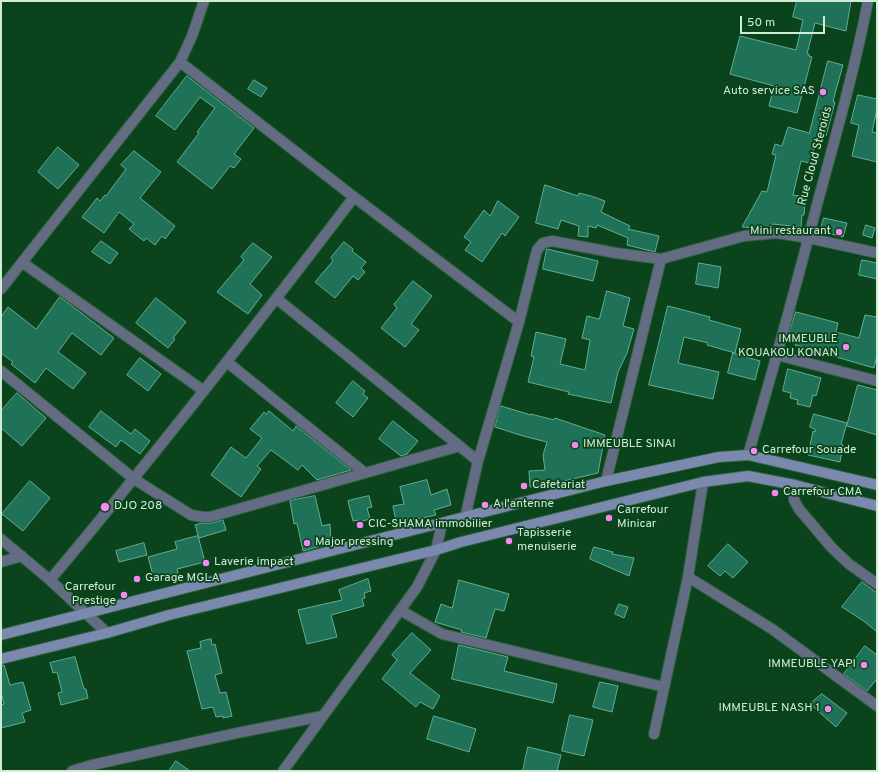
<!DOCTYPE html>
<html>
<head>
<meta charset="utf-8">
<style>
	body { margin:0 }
	#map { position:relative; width:878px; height:772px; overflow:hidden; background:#0a431c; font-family:Overpass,sans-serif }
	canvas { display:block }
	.frame { position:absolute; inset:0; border:2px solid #d0ecd4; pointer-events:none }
	.scale { position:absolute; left:740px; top:16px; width:85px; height:18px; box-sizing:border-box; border:2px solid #d0ecd4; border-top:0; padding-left:5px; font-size:12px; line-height:14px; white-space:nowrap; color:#d0ecd4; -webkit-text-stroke:3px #0a431c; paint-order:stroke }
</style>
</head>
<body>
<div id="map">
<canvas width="878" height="772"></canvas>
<div class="frame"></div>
<div class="scale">50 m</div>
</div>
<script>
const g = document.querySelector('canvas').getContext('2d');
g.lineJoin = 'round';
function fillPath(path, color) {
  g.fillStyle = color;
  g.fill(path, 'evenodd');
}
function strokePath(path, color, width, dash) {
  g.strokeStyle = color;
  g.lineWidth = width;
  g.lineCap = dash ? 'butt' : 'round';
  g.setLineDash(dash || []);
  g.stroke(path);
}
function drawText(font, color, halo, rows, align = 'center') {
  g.font = font + ' Overpass,sans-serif';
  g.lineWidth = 3.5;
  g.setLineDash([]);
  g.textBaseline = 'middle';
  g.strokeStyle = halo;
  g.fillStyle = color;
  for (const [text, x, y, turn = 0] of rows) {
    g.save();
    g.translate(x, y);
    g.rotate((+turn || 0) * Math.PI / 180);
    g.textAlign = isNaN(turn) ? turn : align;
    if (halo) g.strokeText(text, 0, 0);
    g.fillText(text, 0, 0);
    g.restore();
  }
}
const building = new Path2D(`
	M797 1H851L846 31 815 23 807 54H809V56L812 57 797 113 769 106 774 86 730 74 740 36 796 50 803 20 793 17Z
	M828 61 843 65 833 101 835 102 826 136 818 134 813 153 820 155 817 165 801 161 793 195 805 197 803 205H805L804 215H802L801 227 772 224V227L755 228 742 227 762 191 767 192 776 155 772 154 775 144 782 146 788 127 809 133Z
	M187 76 254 128 234 154 241 159 234 168 230 166 212 189 177 162 199 133 197 132 215 108 200 97 175 130 156 116Z
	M254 80 267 88 261 97 248 89Z
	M858 95 877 99V109L872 132 877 133V162L852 156 859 125 851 123Z
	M58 147 79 165 58 189 38 172Z
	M134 151 161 172 140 198 175 226 165 239 162 236 155 245 146 238 144 241 129 229 134 224 119 212 104 233 82 217 97 198 100 201 105 195 106 196 126 169 121 165Z
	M545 185 578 196 579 193 591 196 605 201 601 212 630 226 628 229 659 236 655 252 627 245 628 238 597 225 596 228 588 226V237L578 236 579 226 561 220 558 229 536 223Z
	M498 201 519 217 505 236 502 233 482 262 465 250 471 242 464 237 484 210 490 216Z
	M824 218 847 223 843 237 820 231Z
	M866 225 875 228 872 238 863 235Z
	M101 241 118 253 110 264 92 252Z
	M344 242 353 249 352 251 366 262 361 268 365 272 358 280 353 276 335 298 315 282 333 261 331 258Z
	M253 243 272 257 250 284 262 295 248 314 217 292 244 260 241 257Z
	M547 249 598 261 593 281 543 269Z
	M862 260 877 263V279L859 275Z
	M699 263 721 267 718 288 696 284Z
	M413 281 432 296 411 324 419 330 405 347 381 328 397 308 394 305Z
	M607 291 630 298 623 326 634 329 627 353 618 372 611 403 568 394 569 392 528 382 534 357 531 356 536 332 566 339 560 364 585 370 590 340 582 338 587 316 599 319Z
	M60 297 114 338 101 355 72 333 58 352 86 373 73 389 46 368 35 383 11 364 13 362 1 353V317L8 307 36 329Z
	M156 298 186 322 173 338 175 339 168 348 136 323Z
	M668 306 710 317 709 320 741 329 735 353 707 345 708 343 684 337 678 363 719 372 713 399 649 385Z
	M796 312 838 323 836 332 859 338 865 315 877 317V355L874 368 795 345 797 337 789 334Z
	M733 353 760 361 755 380 728 373Z
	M140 358 161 374 148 391 127 375Z
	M788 369 821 378 816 396 813 395 810 407 797 404 798 400 790 398 791 393 783 391Z
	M353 381 365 391 363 394 368 398 353 417 336 403Z
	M858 385 877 390V435L847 426Z
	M17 393 46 418 22 446 1 428V411Z
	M501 406 531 415V414L554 420 555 418 605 435 598 473 547 485 530 487 529 471 545 470 543 455 547 442 523 436 495 427Z
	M101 411 131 434 135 429 150 441 140 454 121 440 116 447 89 427Z
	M269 411 293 431 296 426 351 470 317 480 302 465 298 470 271 450 257 466 261 469 241 497 211 475 231 447 246 458 262 438 250 429 264 412 266 414Z
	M814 414 847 423 841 444 843 445 840 462 808 455 813 431 815 432 816 430 810 427Z
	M393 421 418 441 407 454 401 456 379 439Z
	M427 480 431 495 447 489 451 505 434 510 436 515 408 521V519L396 521 393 506 404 504 400 487Z
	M30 481 50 498 23 531 2 514Z
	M315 496 322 526 330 524 331 543 303 551 297 523 294 524 290 501Z
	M369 496 372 507 367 508 370 519 359 522V520L353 521 348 501Z
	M223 520 226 530 199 538 195 525 202 523H212Z
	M198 536 205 562 177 569 178 573 154 579 148 557 177 549 175 542Z
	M144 543 147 555 119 562 116 551Z
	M728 544 748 562 733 578 725 571 720 576 708 566Z
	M594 547 613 552 612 554 634 558 629 576 590 559Z
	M368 579 371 591 364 593 365 598 362 599 364 606 331 615 337 637 307 644 298 610 342 600 339 590Z
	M459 580 509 594 504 611 495 609 486 638 461 632 462 630 435 622 441 604 452 608Z
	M862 582 877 593V632L865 622 842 607Z
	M619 604 628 607 624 618 615 614Z
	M412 633 431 650 410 673 440 696 433 709 420 702 416 707 382 679 397 660 392 655Z
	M211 639 212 645 215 644 222 673 215 675 220 693 226 692 232 716 223 718V716L216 717 213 707 202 709 187 651 201 648 200 642Z
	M459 645 508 657 504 671 557 684 553 703 452 679Z
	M865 646 877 655V679L867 691 844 674Z
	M75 657 84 689H86L88 698 61 705 58 693 62 692 57 672 53 673 50 663Z
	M1 665H4L10 685 23 682 31 710 22 713 25 722 1 728V705L4 704 1 692Z
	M600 682 618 686 612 712 593 707Z
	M822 694 847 713 836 727 810 704Z
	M570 715 593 720 584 756 562 751Z
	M434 716 476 729 469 752 427 739Z
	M528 747 561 755 557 771H523Z
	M176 761 190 771H169Z`);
fillPath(building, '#1f7158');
strokePath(building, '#62ae93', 1);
const street = new Path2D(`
	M180 62 354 197 519 322
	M23 263 204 391
	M1 289 180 62 192 36 204 1
	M277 299 478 461
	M777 355 877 381
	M227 362 365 473
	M1 371 134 479 191 515 203 517H210L460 446
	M748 455C773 371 796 286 818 201 836 135 855 68 868 1
	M606 481 661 259
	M795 485 793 486 794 500 799 509 832 548 849 564 877 584
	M465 518 478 461 519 322 537 250 543 243 552 241 616 253 661 259 744 236 777 233 808 238 877 253
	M1 539 50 580 107 633
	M1 562 22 556
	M688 577 772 629 877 706
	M50 580C155 455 255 327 354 197
	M400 610 442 634 664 687
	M654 734 688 577 703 482
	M72 771 92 765 237 733 323 716
	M283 771 417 587 436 550 442 523`);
const secondary = new Path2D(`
	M1 635 606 481 719 457 748 455 877 485
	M1 659 107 633 169 615 436 550 461 542 703 482 748 476 795 485 877 506`);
strokePath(street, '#2e613d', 12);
strokePath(secondary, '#2e613d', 12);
strokePath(street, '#636c83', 10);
strokePath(secondary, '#7b89ae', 10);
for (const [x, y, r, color] of [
	[823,92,4,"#f489f0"],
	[839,232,4,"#f489f0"],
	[846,347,4,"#f489f0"],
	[575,445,4,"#f489f0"],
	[754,451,4,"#f489f0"],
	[524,486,4,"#f489f0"],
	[775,493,4,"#f489f0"],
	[485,505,4,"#f489f0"],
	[105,507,5,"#f489f0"],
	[609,518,4,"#f489f0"],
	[360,525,4,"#f489f0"],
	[509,541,4,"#f489f0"],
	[307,543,4,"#f489f0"],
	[206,563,4,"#f489f0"],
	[137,579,4,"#f489f0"],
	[124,595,4,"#f489f0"],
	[864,665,4,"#f489f0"],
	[828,709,4,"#f489f0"]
]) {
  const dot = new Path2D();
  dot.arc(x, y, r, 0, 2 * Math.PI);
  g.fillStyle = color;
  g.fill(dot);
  strokePath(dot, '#0a431c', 1.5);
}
drawText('12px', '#d0ecd4', '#0a431c', [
	["Auto service SAS",815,92,"right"],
	["Mini restaurant",831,232,"right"],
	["IMMEUBLE",838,340,"right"],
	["KOUAKOU KONAN",838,354,"right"],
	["IMMEUBLE SINAI",583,445],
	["Carrefour Souade",762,451],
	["Cafetariat",532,486],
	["Carrefour CMA",783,493],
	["A l'antenne",493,505],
	["DJO 208",114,507],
	["Carrefour",617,511],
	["Minicar",617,525],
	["CIC-SHAMA immobilier",368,525],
	["Tapisserie",517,534],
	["menuiserie",517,548],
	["Major pressing",315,543],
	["Laverie impact",214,563],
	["Garage MGLA",145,579],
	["Carrefour",116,588,"right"],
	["Prestige",116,602,"right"],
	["IMMEUBLE YAPI",856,665,"right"],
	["IMMEUBLE NASH 1",820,709,"right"]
], 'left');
drawText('12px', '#d0ecd4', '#0a431c', [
	["Rue Cloud Steroids",816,156,-75]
]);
</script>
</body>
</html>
